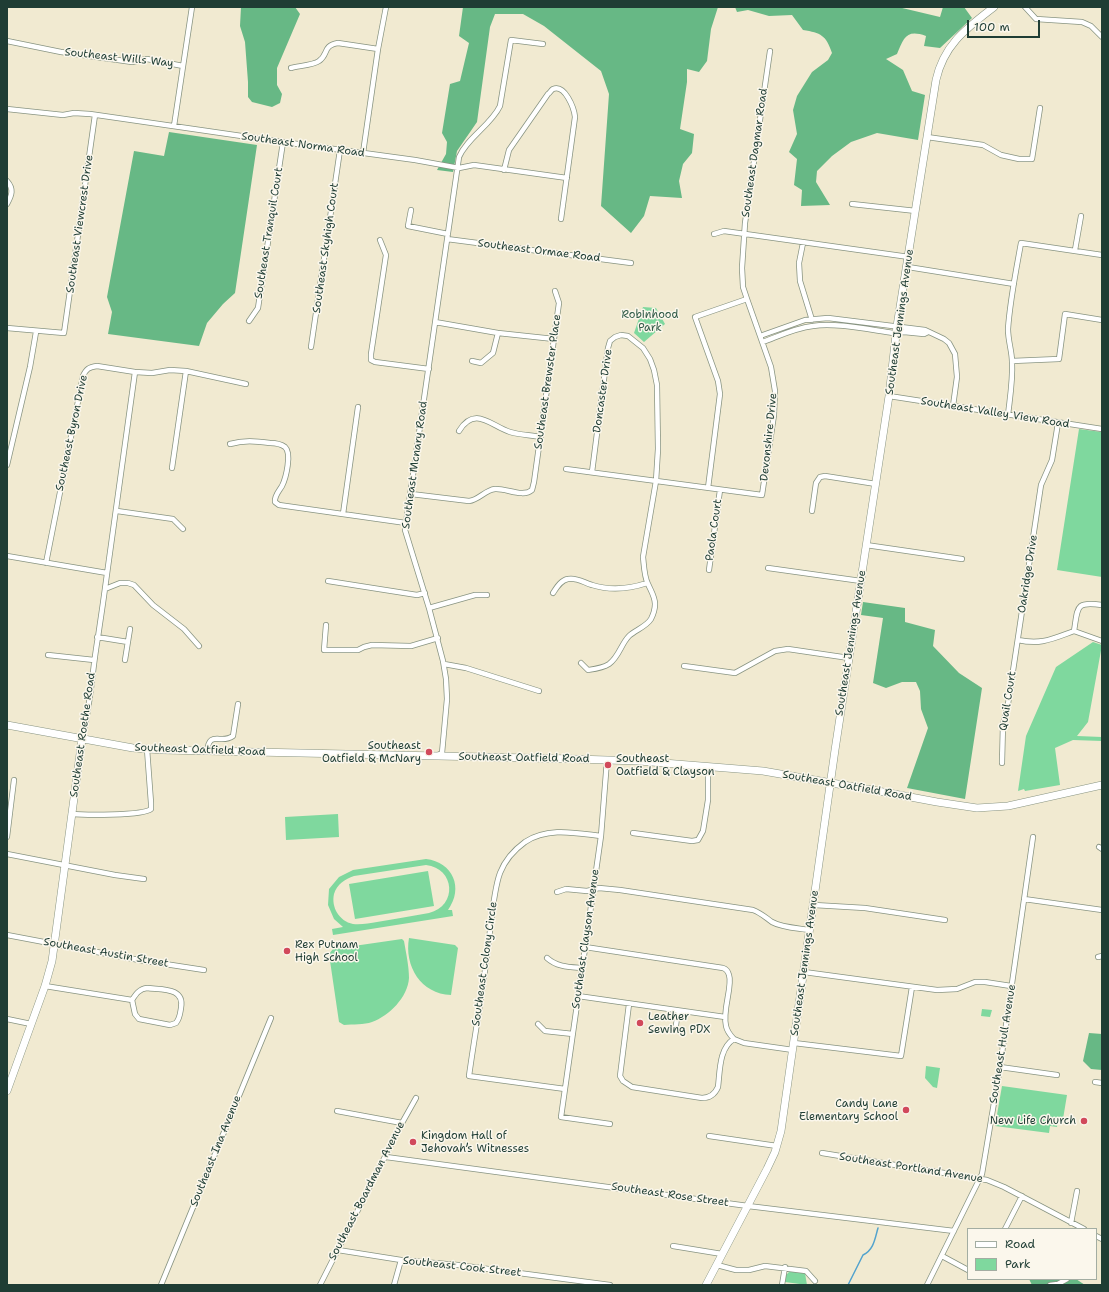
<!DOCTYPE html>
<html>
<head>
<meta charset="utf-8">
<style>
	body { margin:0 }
	#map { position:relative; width:1109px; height:1292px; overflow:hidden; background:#f1ead1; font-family:"Shantell Sans",sans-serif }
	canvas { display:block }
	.frame { position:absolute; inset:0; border:8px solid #1f3d34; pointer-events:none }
	.legend { position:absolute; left:967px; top:1228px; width:130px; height:52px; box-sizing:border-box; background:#fbf7ec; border:1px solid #a3ada2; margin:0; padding:5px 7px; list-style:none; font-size:12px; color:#1f3d34 }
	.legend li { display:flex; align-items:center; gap:8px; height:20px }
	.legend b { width:20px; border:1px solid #a3ada2 }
	.scale { position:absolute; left:967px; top:20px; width:73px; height:18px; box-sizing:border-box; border:2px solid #1f3d34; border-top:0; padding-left:5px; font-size:12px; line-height:14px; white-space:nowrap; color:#1f3d34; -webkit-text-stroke:3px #fbf7ec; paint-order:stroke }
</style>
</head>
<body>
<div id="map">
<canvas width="1109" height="1292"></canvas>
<div class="frame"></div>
<ul class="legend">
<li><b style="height:5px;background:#fff"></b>Road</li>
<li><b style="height:11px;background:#7fd89e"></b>Park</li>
</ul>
<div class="scale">100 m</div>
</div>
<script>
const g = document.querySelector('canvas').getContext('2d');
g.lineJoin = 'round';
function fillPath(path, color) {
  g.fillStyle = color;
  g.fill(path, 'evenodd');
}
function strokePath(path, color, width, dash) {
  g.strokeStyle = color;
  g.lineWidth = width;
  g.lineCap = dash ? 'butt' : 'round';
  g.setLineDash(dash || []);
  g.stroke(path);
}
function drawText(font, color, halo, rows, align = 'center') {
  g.font = font + ' "Shantell Sans",sans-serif';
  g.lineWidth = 3;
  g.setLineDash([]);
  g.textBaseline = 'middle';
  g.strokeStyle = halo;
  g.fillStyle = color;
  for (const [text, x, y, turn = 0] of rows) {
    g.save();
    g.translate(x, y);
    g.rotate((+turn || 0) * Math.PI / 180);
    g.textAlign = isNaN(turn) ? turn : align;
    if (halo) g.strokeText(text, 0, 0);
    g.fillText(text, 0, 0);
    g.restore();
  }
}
fillPath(new Path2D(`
	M643 307 656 308 665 324 644 342 634 333Z
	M1079 429 1102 432V577L1057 570Z
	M1093 642 1102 645 1088 722 1077 736 1102 737V741L1073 740 1055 748 1060 785 1025 791 1024 789 1018 791 1026 736 1056 667Z
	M338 814 339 837 286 840 285 817Z
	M426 859C453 862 464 888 448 910H452L453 916 333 935 332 929 343 927 334 919 328 905 329 889 339 877 353 870ZM426 865C455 868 458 906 429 913 412 916 395 919 377 922 370 923 361 925 353 924 339 921 331 907 334 894 337 884 345 879 354 876Z
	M428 871 434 906 355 919 349 884Z
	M409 938 455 945 458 948 451 995C421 994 404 966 409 938Z
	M402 939 404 941C406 953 409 966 409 978 408 997 389 1016 372 1022 364 1025 353 1024 344 1025L339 1022 329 954 333 949Z
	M982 1009 992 1010 990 1017 981 1016Z
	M926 1066 940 1068 937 1088 933 1087 925 1078Z
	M1002 1086 1067 1095 1063 1119H1058L1057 1127 1050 1126 1049 1133 995 1126Z
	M790 1271 805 1273 807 1285 785 1282 786 1275Z`), '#7fd89e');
fillPath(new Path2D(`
	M241 7H295L300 14 277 68V85L282 94 280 103 272 107 252 102 248 97V82L245 42 240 26Z
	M463 7H718L711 29 707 61 699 72 687 69V82L680 129 694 134 692 153 683 164 679 181 682 198 650 196 644 216 631 233 601 206 609 94 601 71 544 26 523 14H495L490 27 477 122 457 151 453 172 437 170 446 154 447 142 442 133 450 84 460 81 469 43 459 36Z
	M735 7H898L940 17 943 7H964L972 18 940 48 924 46 926 36C906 29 904 38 897 54L886 59 903 70 912 91 925 95 918 140 877 133 851 142 832 156 817 171 816 182 830 205 801 206 802 190 794 185 797 159 789 152 797 134 793 110 797 96 812 72 828 60 832 53C826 35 821 33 803 30L792 15 769 16 748 10 737 12Z
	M169 132 257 145 235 293 223 304 207 323 199 346 108 334 112 312 107 297 134 151 164 156Z
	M863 602 905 608V622L935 630 933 646 959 673 982 688 965 799 907 788 928 728 921 709 920 691 916 682H902L886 688 873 683 883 618 861 615Z
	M1089 1033 1102 1034V1070L1091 1069 1083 1061Z
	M1029 1279H1076L1085 1285H1032Z`), '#67b885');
strokePath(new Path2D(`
	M1057 1279H1058
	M848 1285 863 1255C874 1250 875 1238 878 1228`), '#53a3cd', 1.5);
const street = new Path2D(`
	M1025 7 1036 19 1082 22 1091 26 1102 37
	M7 41 61 52 132 62 147 59 183 66
	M291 68C298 66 314 65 319 61 329 54 322 46 338 43L378 49
	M7 109 63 115 74 113 90 114 283 142 415 160 459 168 474 165 567 178
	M174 126 192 7
	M927 137 983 145 1001 155 1019 159H1032L1040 108
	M363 153 378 49 386 7
	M504 170 509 150 548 94C550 93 551 90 553 89 565 84 574 108 575 117L561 219
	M7 181C14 189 12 195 7 204
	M852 204 916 211
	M411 210 408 226 448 234
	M714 234 724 231 909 257
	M447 239 631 263
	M380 240 386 255 371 354V360L375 362 429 369
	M803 243 799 263 800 281 812 320
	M1075 250 1081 216
	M908 267 1014 284
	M249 321 258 308 283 142
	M435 322 498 333 554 339
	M7 328 64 333 95 115
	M760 336 805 320 828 318 925 330 944 339 949 343 955 354 957 377 953 406
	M763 342C779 336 795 328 813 326 834 322 871 330 893 333L904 332 924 334 928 332
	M311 347 340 150
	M472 361 481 363 493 353 498 333
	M1012 361 1059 359 1065 314 1102 320
	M889 396 1102 429
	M1008 415C1010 397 1013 380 1012 362 1012 351 1008 341 1008 329 1010 300 1016 271 1021 243L1102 255
	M459 431C475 405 491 426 510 432 520 435 531 435 541 437
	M230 444C244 440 255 441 270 443 275 443 281 444 285 447 292 453 286 478 282 486 279 491 274 496 275 502L279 505 406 523
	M7 465 30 367 36 332
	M172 468 186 371
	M566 469 762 495 774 415 775 391 771 367 747 299 743 287 742 268 745 223 770 51
	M708 488 720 394 718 381 695 317 747 299
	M411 494 469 501C479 500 485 490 495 489 506 488 523 498 532 490L534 482 559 303 555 291
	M117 511 173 519 183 529
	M812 511 816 483 820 477 825 476 876 484
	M343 514 358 407
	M866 545 962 559
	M7 556 107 573
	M46 563 83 376C86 369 89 367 97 366L135 372 152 373 170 370 186 371 246 384
	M768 568 861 581
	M709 570 720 490
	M328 581 417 595 425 593
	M105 589 120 583H128L134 585 153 605 184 629 199 646
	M553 593C557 587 561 580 568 579 577 577 584 583 592 585 611 591 629 589 647 583
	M429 608 475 595H487
	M326 625 324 650H358L364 647 372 645 411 646 438 638
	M1074 631C1078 607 1075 601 1102 605
	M97 637 128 642
	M1018 640C1041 645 1052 639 1074 631L1102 641
	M48 655 94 660
	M125 660 130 629
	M581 663 588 670C595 669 603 668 609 664 619 657 621 644 629 636 635 630 646 627 651 619 653 615 655 609 655 604 655 597 651 591 648 584 644 576 644 565 643 557L656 481 658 449 657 385 654 370 650 359 643 348 628 336 621 335 615 337 610 341 608 348 592 472
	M444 664 466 668 539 691
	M684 666 735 673 775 651 788 649 849 658
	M82 739C91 705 92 670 98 637 111 549 123 461 135 372
	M207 752C209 729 221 745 233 736L238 704
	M438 755 442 753 447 699 446 679 443 661 429 608 405 530 459 157C467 138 491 125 500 106L511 40 543 44
	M607 760 601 836 561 1117 610 1124
	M1002 763 1003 724 1008 704 1041 485 1052 460 1058 423
	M71 814C84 815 143 816 151 809V803L147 749
	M633 833 692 841 698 840 703 831 708 800V766
	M7 837 14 780
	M1099 847 1102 849
	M7 854 115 875 144 879
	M557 892 566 889 587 891 599 888 620 890 753 910C761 913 765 917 772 922 783 928 798 928 810 930
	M1024 899 1102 910
	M814 905 865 908 945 920
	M7 935 139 960 204 970
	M585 947 723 968C726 969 728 971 729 975 733 986 722 1010 726 1026 727 1031 730 1035 734 1039
	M1098 957 1102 956
	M547 958C557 967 569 967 582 968
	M804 972 937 990 957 989 975 982H985L1011 986
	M45 986 132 1000
	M147 988C161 990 185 987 181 1008 180 1014 180 1018 176 1023L170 1025 139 1019 135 1014 132 1000C136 994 139 989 147 988Z
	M578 996 725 1017
	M629 1004 620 1076 623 1081 632 1087 702 1098C710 1098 715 1094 718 1087 720 1071 719 1048 734 1039
	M7 1019 31 1024
	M538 1024 545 1031 573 1034
	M676 1025 678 1011
	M734 1039 744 1043 793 1050
	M794 1043 901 1056 912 987
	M1000 1067 1057 1075
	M1095 1082 1102 1083
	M565 1089 469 1076C475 1033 483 990 488 947 491 926 493 892 500 873 505 860 514 850 525 842 548 827 575 833 601 836
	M337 1111 402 1123
	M709 1136 777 1146
	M822 1153 987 1180 1004 1187 1084 1229
	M386 1157 748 1206 954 1231
	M1071 1223 1077 1191
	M1005 1229 1022 1196
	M1096 1236 1102 1239
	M673 1246 722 1254
	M338 1250 401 1260 458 1265 610 1285
	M942 1256 968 1270
	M717 1265 736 1270H749L765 1266 806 1271 815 1281
	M161 1285 271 1018
	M320 1285 402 1123 416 1098
	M394 1285 401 1260
	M782 1285 785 1267
	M927 1285 982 1174 1000 1067 1033 837
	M1050 1285 1058 1284 1067 1279`);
const secondary = new Path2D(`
	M7 725 133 748 163 750 576 759 639 761 763 771 889 793 937 802 977 808 1008 806 1102 785
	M7 1091 45 986 52 961 82 739
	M706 1285 767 1169 775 1152 781 1131 835 750 889 396 897 326 936 80C944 44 967 28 994 7`);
strokePath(street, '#889482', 6);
strokePath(secondary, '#889482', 8);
strokePath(street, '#fff', 4.5);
strokePath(secondary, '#fff', 7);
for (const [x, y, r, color] of [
	[429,752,4,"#d1495b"],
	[608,765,4,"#d1495b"],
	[287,951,4,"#d1495b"],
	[640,1023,4,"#d1495b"],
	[906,1110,4,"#d1495b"],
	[1084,1121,4,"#d1495b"],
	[413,1142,4,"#d1495b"]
]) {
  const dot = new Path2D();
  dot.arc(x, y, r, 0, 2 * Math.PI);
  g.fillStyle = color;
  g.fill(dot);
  strokePath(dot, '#fbf7ec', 1.5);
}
drawText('11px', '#1f3d34', '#fbf7ec', [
	["Southeast Wills Way",119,58,6],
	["Southeast Norma Road",303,145,8],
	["Southeast Dagmar Road",755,153,-82],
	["Southeast Viewcrest Drive",80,224,-82],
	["Southeast Tranquil Court",269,233,-81],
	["Southeast Skyhigh Court",326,248,-82],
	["Southeast Ormae Road",539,251,7],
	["Southeast Jennings Avenue",900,322,-82],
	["Southeast Brewster Place",548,382,-82],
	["Doncaster Drive",603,391,-82],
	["Southeast Valley View Road",995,413,9],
	["Southeast Byron Drive",72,433,-78],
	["Devonshire Drive",769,437,-84],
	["Southeast Mcnary Road",415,465,-82],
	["Paola Court",714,530,-82],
	["Oakridge Drive",1028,574,-81],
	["Southeast Jennings Avenue",851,643,-81],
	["Quail Court",1008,701,-81],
	["Southeast Roethe Road",83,735,-82],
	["Southeast Oatfield Road",200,750,2],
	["Southeast Oatfield Road",524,758,1],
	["Southeast Oatfield Road",847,786,10],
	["Southeast Clayson Avenue",586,939,-82],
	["Southeast Austin Street",106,953,10],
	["Southeast Jennings Avenue",805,963,-82],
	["Southeast Colony Circle",485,964,-82],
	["Southeast Hull Avenue",1003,1044,-81],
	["Southeast Ina Avenue",216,1151,-68],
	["Southeast Portland Avenue",911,1168,9],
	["Southeast Boardman Avenue",367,1191,-63],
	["Southeast Rose Street",670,1195,8],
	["Southeast Cook Street",462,1267,6]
]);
drawText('11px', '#325c49', '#fbf7ec', [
	["Robinhood",650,315],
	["Park",650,328]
]);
drawText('11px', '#1f3d34', '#fbf7ec', [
	["Southeast",421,746,"right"],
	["Oatfield & McNary",421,759,"right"],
	["Southeast",616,759],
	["Oatfield & Clayson",616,772],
	["Rex Putnam",295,945],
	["High School",295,958],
	["Leather",648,1017],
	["Sewing PDX",648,1030],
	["Candy Lane",898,1104,"right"],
	["Elementary School",898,1117,"right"],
	["New Life Church",1076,1121,"right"],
	["Kingdom Hall of",421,1136],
	["Jehovah’s Witnesses",421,1149]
], 'left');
</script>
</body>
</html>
